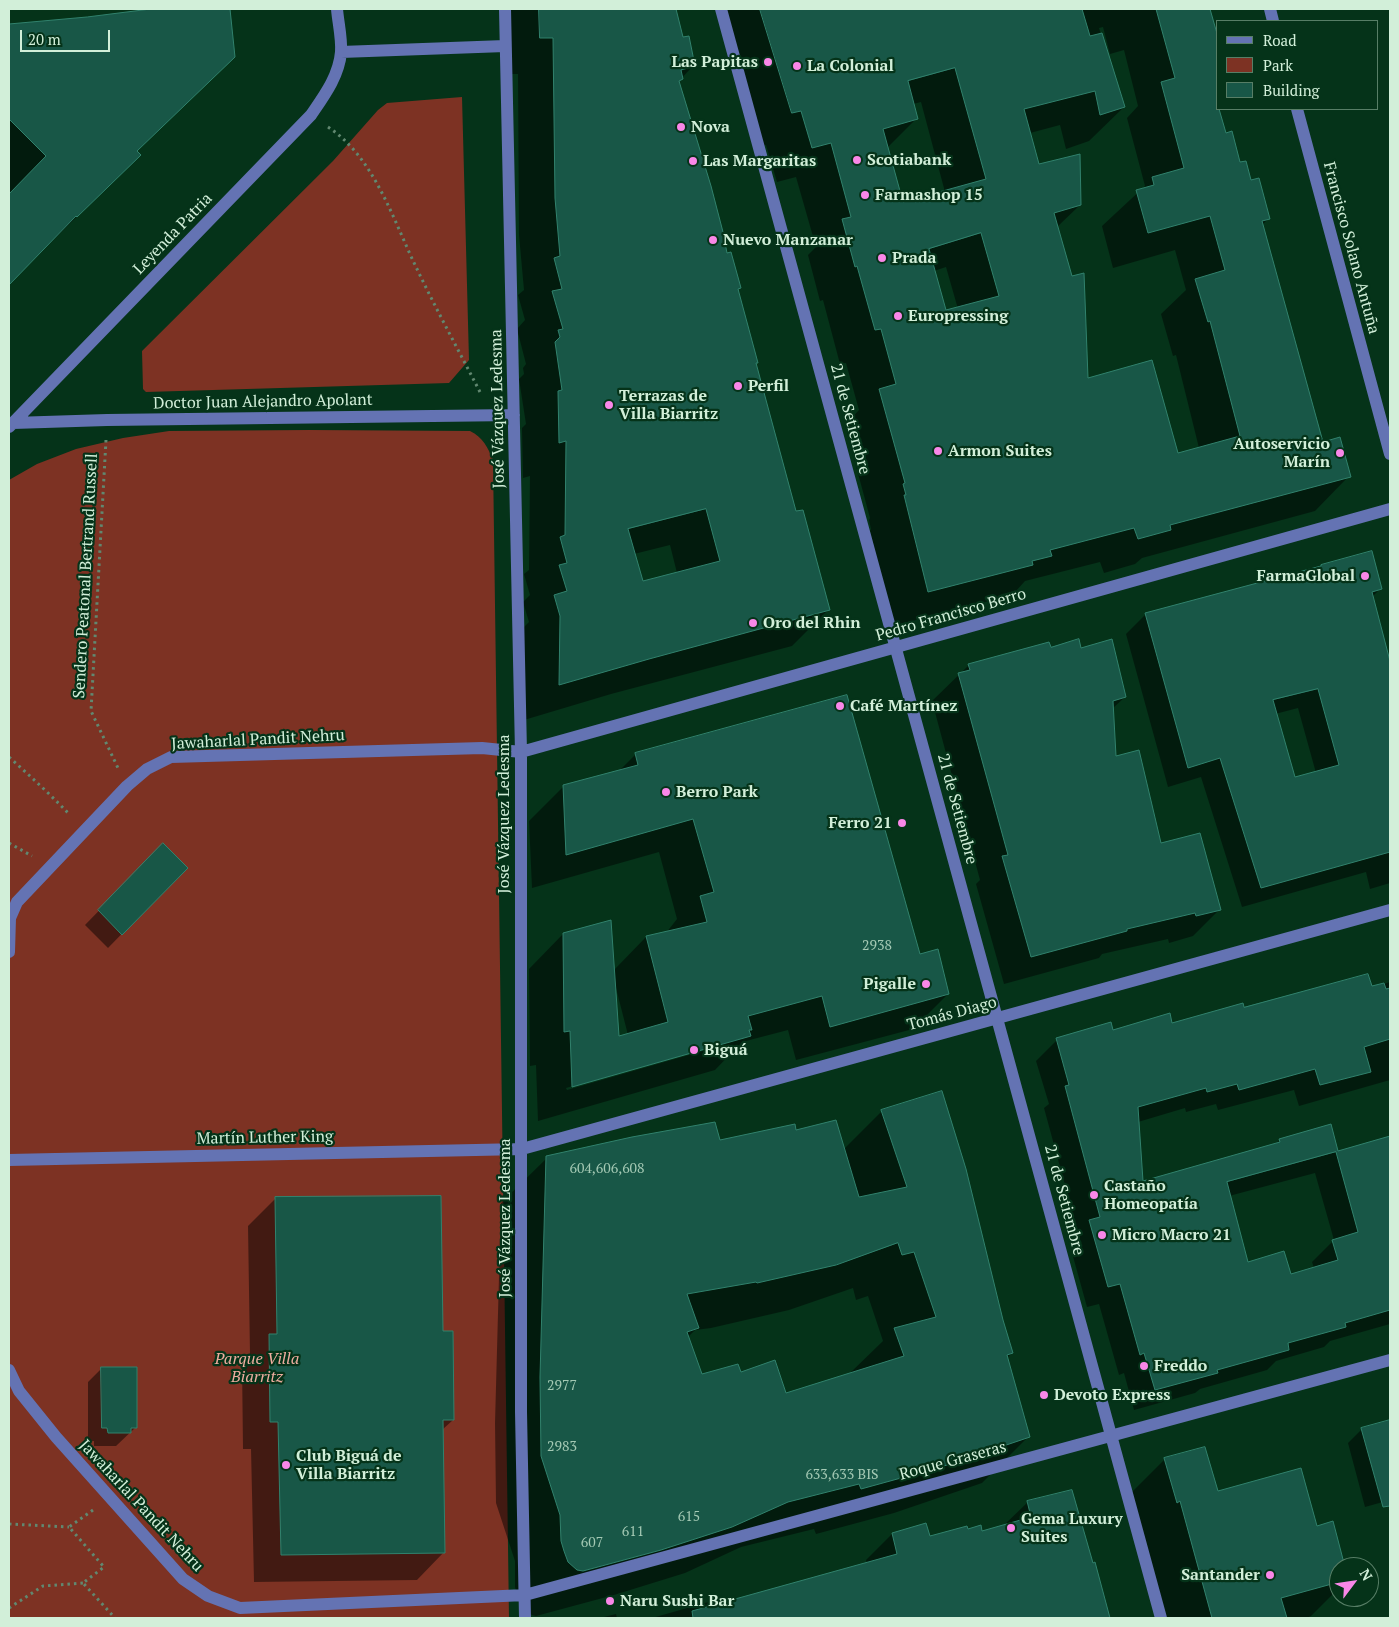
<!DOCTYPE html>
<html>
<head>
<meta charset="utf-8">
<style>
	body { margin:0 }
	#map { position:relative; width:1399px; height:1627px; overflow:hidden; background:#053319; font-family:"PT Serif",serif }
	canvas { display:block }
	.frame { position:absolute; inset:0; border:10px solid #d2efd9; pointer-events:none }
	.legend { position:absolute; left:1216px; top:20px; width:162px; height:90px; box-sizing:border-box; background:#053319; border:1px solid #577e66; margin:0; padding:6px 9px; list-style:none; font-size:15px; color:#d2efd9 }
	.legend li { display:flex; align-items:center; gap:10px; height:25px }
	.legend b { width:25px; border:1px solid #577e66 }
	.north { position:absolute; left:1329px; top:1557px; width:50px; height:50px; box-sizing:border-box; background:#053319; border:1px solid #577e66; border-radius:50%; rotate:59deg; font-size:14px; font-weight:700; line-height:20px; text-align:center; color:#d2efd9 }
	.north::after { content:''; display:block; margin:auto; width:18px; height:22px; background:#f987e8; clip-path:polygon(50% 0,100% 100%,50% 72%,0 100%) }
	.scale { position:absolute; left:20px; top:30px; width:90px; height:22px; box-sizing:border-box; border:2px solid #d2efd9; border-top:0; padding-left:6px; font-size:15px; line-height:18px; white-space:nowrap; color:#d2efd9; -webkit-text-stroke:4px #053319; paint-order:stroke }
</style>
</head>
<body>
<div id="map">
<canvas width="1399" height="1627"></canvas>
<div class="frame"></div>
<ul class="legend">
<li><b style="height:6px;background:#6473b3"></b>Road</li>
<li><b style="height:14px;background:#7d3223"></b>Park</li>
<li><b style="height:14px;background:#185747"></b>Building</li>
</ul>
<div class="north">N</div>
<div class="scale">20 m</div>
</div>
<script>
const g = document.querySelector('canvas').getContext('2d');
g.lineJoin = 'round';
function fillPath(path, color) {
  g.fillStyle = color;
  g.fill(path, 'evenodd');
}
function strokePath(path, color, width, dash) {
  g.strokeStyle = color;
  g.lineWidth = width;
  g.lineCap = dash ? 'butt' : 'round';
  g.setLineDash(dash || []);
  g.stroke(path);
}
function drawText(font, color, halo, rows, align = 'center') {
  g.font = font + ' "PT Serif",serif';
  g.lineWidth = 4.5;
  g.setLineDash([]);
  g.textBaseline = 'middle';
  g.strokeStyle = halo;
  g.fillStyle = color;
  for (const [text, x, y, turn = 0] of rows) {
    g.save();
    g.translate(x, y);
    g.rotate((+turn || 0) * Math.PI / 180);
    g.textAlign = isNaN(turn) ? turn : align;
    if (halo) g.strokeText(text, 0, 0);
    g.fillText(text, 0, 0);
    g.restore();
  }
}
fillPath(new Path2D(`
	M462 97 469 360 449 383 146 392 143 389 142 351 333 161 378 110 387 103Z
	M309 430 470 431C483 437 488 448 493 460L509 1618H9V480L37 464 76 449 123 438 169 431Z`), '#7d3223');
fillPath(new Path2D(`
	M163 9H229L234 56 136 152 139 155 29 264 28 263 9 282V25L87 18Z
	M500 9H674L682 39 693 66 678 82 726 255 740 287 737 290 755 364 795 513 829 609 792 646 611 694 524 720 519 632 529 622 523 602 530 595 524 574 529 570 530 476 523 478 522 428 526 424 519 379 524 374 523 368 526 364 517 329 525 320 518 295 524 290 519 235 518 74H504ZM670 545 677 573 642 583 634 554Z
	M722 9H1208L1218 45 1214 92 1225 134 1268 219 1262 225 1322 443 1349 476 1315 511 1142 558 1135 564 1104 573 1100 562 1025 581 1016 591 1002 594 997 599 893 626 870 531 871 529 869 520 870 518 845 425 859 410 846 363 840 364 823 300 820 301 808 255 816 247 796 177 777 182 766 145 757 147ZM1103 27 1110 54 1124 50 1138 106 1127 118 1145 186 1102 226 1113 268 1175 250 1186 290 1161 314 1173 356 1176 355 1199 448 1177 454 1087 379 1056 228 1080 205 1039 165 1030 133 1060 125 1066 149 1089 141 1124 107 1099 28ZM921 102 945 192 903 204 887 148 917 118 913 104ZM946 267 958 309 946 312 934 271Z
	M1380 589 1372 597 1390 665V669L1385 674 1390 692V701L1385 706 1390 724V883L1370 889 1366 872 1242 907 1201 777 1168 787 1126 634 1146 614ZM1298 708 1316 773 1294 779 1275 714Z
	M1050 648 1080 649 1125 697 1112 709 1114 758 1160 845 1220 909 1193 936 1169 943 1168 939 1102 954 1099 958 1004 984 976 884 980 880 932 701 969 665Z
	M636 754 919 956 948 994 913 1029 796 1060 788 1030 742 1042 715 1070 538 1121 536 1065 530 1066 529 969 563 934 614 970 646 937 666 933 677 919 659 852 532 888 529 821 564 786 619 771ZM615 988H616L628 1035 618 1038ZM724 1042 720 1046 567 1090 566 1088Z
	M163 845 186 868 108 948 85 925Z
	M1390 982V1080L1299 1106 1294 1090 1218 1110 1216 1104 1186 1112 1185 1108 1138 1122 1142 1182 1274 1145 1280 1140 1330 1125 1337 1153 1390 1138V1324L1330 1341 1324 1347 1276 1361 1267 1370 1200 1389 1195 1393 1134 1410 1124 1373 1119 1375 1099 1304 1087 1307 1069 1242 1078 1233 1044 1108 1049 1104 1036 1061 1057 1040 1172 1025 1243 1009 1371 988ZM1315 1173 1334 1240 1312 1262 1314 1268 1290 1276 1247 1263 1229 1196Z
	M882 1111 1002 1320 1012 1353 1007 1358 1028 1437 982 1483 894 1513 816 1534 814 1529 741 1547 685 1573 614 1595 536 1616 532 1615 523 1608 518 1598 515 1587V1561L496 1503 495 1423 501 1203 547 1158 719 1141 795 1131 844 1149ZM853 1288 856 1300 868 1296 883 1341 849 1374 785 1395 740 1374 701 1375 688 1337 695 1330 711 1328 789 1310Z
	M275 1199 442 1332 453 1420 442 1430 444 1552 417 1580 254 1582 251 1449H243L242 1363 250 1355 248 1226Z
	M102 1368 136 1427 116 1446H94V1441H88V1382Z
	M1390 1421V1500L1365 1507 1348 1443 1362 1429Z
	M1165 1459 1217 1493 1316 1527 1344 1567H1339V1588L1311 1616 1306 1618H1166L1129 1495Z
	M1028 1502 1092 1564H1094L1109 1618H652L726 1597 728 1602 867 1563 866 1560 892 1534 929 1537 967 1530 981 1533 1003 1526Z
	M616 1614 617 1618H600Z`), '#0007');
const building = new Path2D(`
	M151 9H230L235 57 137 151 141 155 77 217 76 216 9 285V194L46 156 9 119V24L87 17Z
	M539 9H676L683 37 689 36 695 66 681 70 683 79 679 81 711 186 723 232 727 253 731 252 741 288 738 289 758 363H756L796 511 803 510 830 610 649 659 559 685 560 616 554 595 567 591 559 565 567 563 560 537 565 535 566 441 559 443 558 391 562 390 555 342 560 337 558 330 563 329 552 291 562 289 554 258 560 256 555 198 553 38H540ZM706 509 720 561 643 581 628 529Z
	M760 9H1082L1090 36 1102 33 1125 107 1100 115 1095 91 1024 109 1039 164 1080 154 1081 205 1054 213 1072 276 1084 273 1088 378 1152 360 1178 453 1240 436 1210 321 1208 322 1195 279 1225 270 1210 216 1148 233 1136 190 1154 185 1152 177 1184 168 1161 82 1175 78 1156 9H1210L1218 37V109H1219L1226 133 1232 131 1240 162 1246 161 1251 180 1259 178 1270 219 1262 221 1323 442 1340 437 1351 477 1170 525 1171 530 1138 539 1134 528 1050 550 1052 556 1032 561 1033 565 928 592 904 495H906L903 484 905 483 879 389 896 384 881 329 875 330 857 266 855 267 842 219 851 217 831 143 812 148 801 111 792 113ZM955 68 986 179 903 202 883 129 918 119 908 81ZM981 233 999 296 946 310 929 249Z
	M1372 551 1382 589 1372 592 1390 661V852L1261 888 1220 758 1188 768 1145 613 1321 566V565ZM1318 689 1339 765 1295 777 1273 700Z
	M1079 639 1081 648 1112 639 1126 697 1113 701 1116 756 1139 750 1161 843 1200 833 1221 910 1196 916 1195 913 1127 929V931L1031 957 1002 856 1008 855 958 673 970 670 968 664 1049 642 1051 647Z
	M847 695 920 954 938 949 949 994 830 1027 822 996 748 1016 752 1030H749L751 1036 572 1087 570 1031 564 1032 563 933 611 920 619 1036 668 1022 646 936 707 922 700 896 714 892 693 819 566 855 563 785 638 765 635 753Z
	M163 843 188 868 122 935 98 910Z
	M1368 974 1372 986 1384 983 1386 989 1390 988V1039L1364 1047 1371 1072 1320 1085 1315 1069 1239 1090 1237 1084 1207 1092 1206 1088 1138 1107 1143 1181 1280 1142 1279 1139 1331 1124 1338 1151 1390 1136V1310L1345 1323 1346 1327 1288 1343 1289 1350 1217 1370 1218 1373 1155 1390 1144 1353 1140 1355 1120 1284 1108 1287 1089 1220 1100 1217 1065 1086 1069 1085 1056 1038 1111 1022 1113 1030 1170 1013 1172 1023 1243 1003 1244 1007ZM1336 1152 1358 1232 1332 1240 1338 1260 1291 1274 1284 1251 1248 1262 1227 1182Z
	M942 1091 966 1169 1003 1320 1013 1353 1007 1355 1030 1437 941 1467 861 1489 859 1484 788 1502 732 1527 661 1550 583 1571 577 1570 568 1562 564 1551 561 1541 560 1515 541 1456 540 1377 546 1156 632 1137 715 1122 720 1140 795 1124 796 1130 836 1120 859 1197 907 1187 881 1110ZM898 1243 902 1255 914 1252 936 1317 894 1328 904 1356 786 1393 775 1360 741 1372 738 1364 702 1374 687 1332 699 1328 687 1294 756 1282 757 1283 836 1265Z
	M441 1196 443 1331H453L454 1420H443L445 1553 281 1555 278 1422H270L269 1334H277L275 1197Z
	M101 1367H137V1428H131V1433H108L107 1428H102Z
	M1390 1420V1506L1383 1507 1361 1428Z
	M1205 1447 1218 1491 1301 1468 1317 1526 1333 1521 1345 1567H1339V1582L1281 1598 1287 1618H1212L1180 1501 1177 1503 1164 1458Z
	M1072 1490 1093 1563 1095 1562 1110 1618H693L692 1611 897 1554 892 1533 926 1523 930 1536 967 1526 968 1529 981 1525 982 1531 1031 1517 1027 1501Z`);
fillPath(building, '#185747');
strokePath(building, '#31826d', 1);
strokePath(new Path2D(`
	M328 127C375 158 393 220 417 269 437 311 460 353 481 394
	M106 440 91 711 118 768
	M9 757C30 776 51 795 70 815
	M9 843 32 856
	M93 1510 69 1527 104 1567 83 1583 115 1618
	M9 1524 69 1527
	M9 1608 43 1586 83 1583`), '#618870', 3, [2.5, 4]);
strokePath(new Path2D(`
	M505 9 521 752V1412L525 1618
	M721 9 1161 1618
	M1270 9 1273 21
	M341 52 505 46
	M1297 109 1390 454
	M13 423 107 420 514 415
	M9 427 311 115C324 96 339 76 341 52 342 38 338 22 337 9
	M9 952 10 918 17 902 127 786 147 769 171 757 482 748 521 752 1390 509
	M9 1160 522 1149 1390 910
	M9 1370 19 1391 56 1437 183 1579 208 1596 240 1608 525 1595 1390 1360`), '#6473b3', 12);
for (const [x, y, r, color] of [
	[768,62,5,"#f987e8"],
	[797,66,5,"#f987e8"],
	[681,127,5,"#f987e8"],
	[857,160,5,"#f987e8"],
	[693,161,5,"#f987e8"],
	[865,195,5,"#f987e8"],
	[713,240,5,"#f987e8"],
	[882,258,5,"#f987e8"],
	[898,316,5,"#f987e8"],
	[738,386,5,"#f987e8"],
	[609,405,5,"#f987e8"],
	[938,451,5,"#f987e8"],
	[1340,453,5,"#f987e8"],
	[1365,576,5,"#f987e8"],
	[753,623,5,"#f987e8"],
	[840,706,5,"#f987e8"],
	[666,792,5,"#f987e8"],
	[902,823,5,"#f987e8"],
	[926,984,5,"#f987e8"],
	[694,1050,5,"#f987e8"],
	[1094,1195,5,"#f987e8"],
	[1102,1235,5,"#f987e8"],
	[1144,1366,5,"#f987e8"],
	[1044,1395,5,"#f987e8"],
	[286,1465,5,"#f987e8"],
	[1011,1528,5,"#f987e8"],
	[1270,1575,5,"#f987e8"],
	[610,1601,5,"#f987e8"]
]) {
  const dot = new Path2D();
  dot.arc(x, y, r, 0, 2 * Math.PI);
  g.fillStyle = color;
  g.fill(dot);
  strokePath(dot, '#053319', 2);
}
drawText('14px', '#a4c9b4', null, [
	["2938",877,946],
	["604,606,608",607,1169],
	["2977",562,1386],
	["2983",562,1447],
	["633,633 BIS",842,1475],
	["615",689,1517],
	["611",633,1532],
	["607",592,1543]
]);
drawText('bold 16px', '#d2efd9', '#053319', [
	["Las Papitas",758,62,"right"],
	["La Colonial",807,66],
	["Nova",691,127],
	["Scotiabank",867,160],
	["Las Margaritas",703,161],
	["Farmashop 15",875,195],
	["Nuevo Manzanar",723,240],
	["Prada",892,258],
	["Europressing",908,316],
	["Perfil",748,386],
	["Terrazas de",619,396],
	["Villa Biarritz",619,414],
	["Autoservicio",1330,444,"right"],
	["Marín",1330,462,"right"],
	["Armon Suites",948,451],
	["FarmaGlobal",1355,576,"right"],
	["Oro del Rhin",763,623],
	["Café Martínez",850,706],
	["Berro Park",676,792],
	["Ferro 21",892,823,"right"],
	["Pigalle",916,984,"right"],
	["Biguá",704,1050],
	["Castaño",1104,1186],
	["Homeopatía",1104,1204],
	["Micro Macro 21",1112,1235],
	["Freddo",1154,1366],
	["Devoto Express",1054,1395],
	["Club Biguá de",296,1456],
	["Villa Biarritz",296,1474],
	["Gema Luxury",1021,1519],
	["Suites",1021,1537],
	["Santander",1260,1575,"right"],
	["Naru Sushi Bar",620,1601]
], 'left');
drawText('16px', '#d2efd9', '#053319', [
	["Leyenda Patria",173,234,-46],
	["Francisco Solano Antuña",1351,248,75],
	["Doctor Juan Alejandro Apolant",263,402,-1],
	["José Vázquez Ledesma",498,409,-91],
	["21 de Setiembre",850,419,75],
	["Sendero Peatonal Bertrand Russell",86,576,-87],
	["Pedro Francisco Berro",951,615,-16],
	["Jawaharlal Pandit Nehru",258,740,-3],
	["21 de Setiembre",957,809,75],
	["José Vázquez Ledesma",504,814,-90],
	["Tomás Diago",952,1014,-15],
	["Martín Luther King",265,1138,-1],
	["21 de Setiembre",1064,1200,75],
	["José Vázquez Ledesma",505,1218,-90],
	["Roque Graseras",953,1461,-15],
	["Jawaharlal Pandit Nehru",141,1506,47]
]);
drawText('italic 16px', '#edad9f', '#053319', [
	["Parque Villa",257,1359],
	["Biarritz",257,1377]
]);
</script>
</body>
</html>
